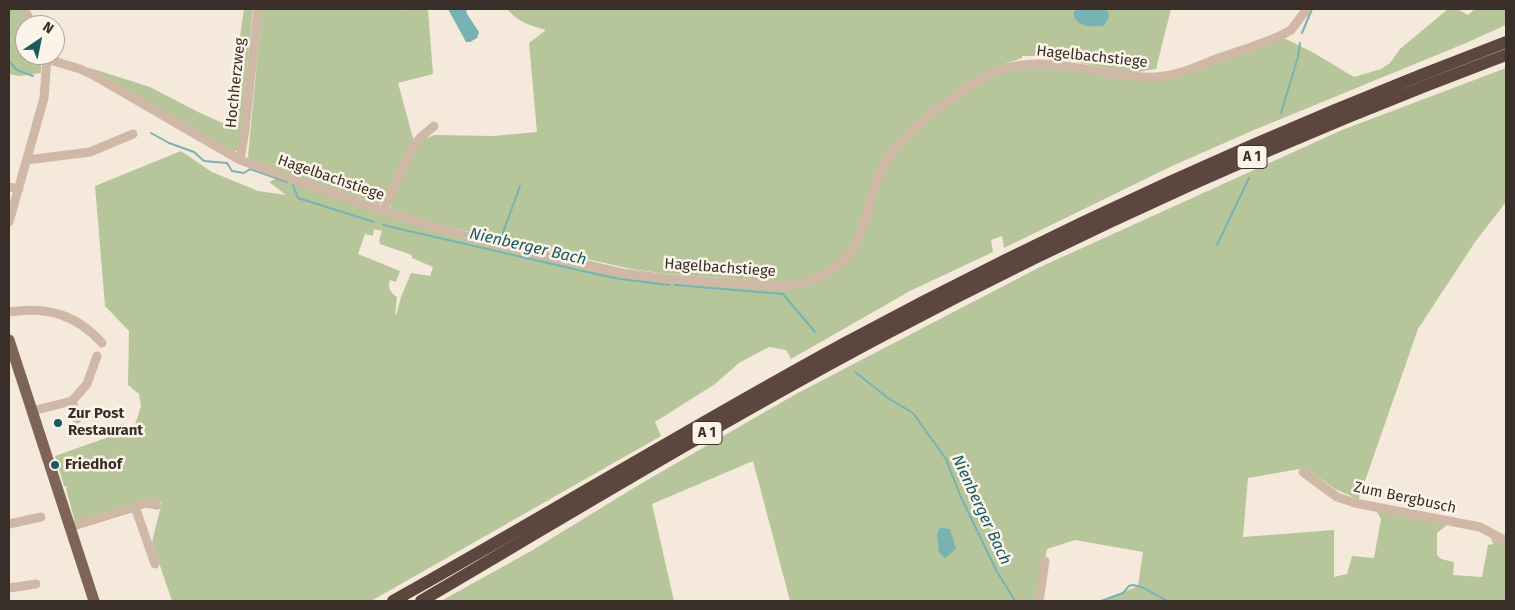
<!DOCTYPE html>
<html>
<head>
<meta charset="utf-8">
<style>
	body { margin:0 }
	#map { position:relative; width:1515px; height:610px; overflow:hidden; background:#f5e9dc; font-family:"Fira Sans",sans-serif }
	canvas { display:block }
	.frame { position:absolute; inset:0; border:10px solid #3a2e28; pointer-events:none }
	.north { position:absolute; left:15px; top:15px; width:50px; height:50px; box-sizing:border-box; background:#fcf3e9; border:1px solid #aea49c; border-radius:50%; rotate:34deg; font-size:14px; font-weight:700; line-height:20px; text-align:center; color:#3a2e28 }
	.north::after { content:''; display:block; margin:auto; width:18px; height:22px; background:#185b60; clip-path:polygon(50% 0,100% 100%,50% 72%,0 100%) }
</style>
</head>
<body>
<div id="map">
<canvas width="1515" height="610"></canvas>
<div class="frame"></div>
<div class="north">N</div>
</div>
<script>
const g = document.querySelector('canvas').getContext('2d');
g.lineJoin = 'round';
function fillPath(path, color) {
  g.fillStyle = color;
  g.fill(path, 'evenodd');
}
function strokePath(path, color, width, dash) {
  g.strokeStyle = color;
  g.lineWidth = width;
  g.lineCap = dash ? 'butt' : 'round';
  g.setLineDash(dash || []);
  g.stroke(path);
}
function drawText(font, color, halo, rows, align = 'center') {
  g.font = font + ' "Fira Sans",sans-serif';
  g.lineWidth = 5;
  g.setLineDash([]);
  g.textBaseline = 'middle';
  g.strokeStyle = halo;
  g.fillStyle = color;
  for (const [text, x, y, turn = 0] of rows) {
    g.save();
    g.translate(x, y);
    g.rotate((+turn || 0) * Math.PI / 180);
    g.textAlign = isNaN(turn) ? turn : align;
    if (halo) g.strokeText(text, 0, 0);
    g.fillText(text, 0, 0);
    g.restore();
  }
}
fillPath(new Path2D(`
	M9 9H19L32 25H25V55H41V73L20 76 9 74Z
	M244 9H253L239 149 234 152 87 67 150 87 196 111 227 125Z
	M262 9H392C402 12 416 9 428 9L433 74 398 83 414 142C398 161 394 185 380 205L249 159 248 156Z
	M507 9H1075L1074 10 1086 25 1099 27C1105 22 1113 17 1106 9H1171L1156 69 1132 73 1043 56H1022V58L994 68 963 86 900 137 852 245 839 261 820 275 795 283 668 274 631 269 494 238 433 223 390 209 392 200 410 156 423 140 434 135 493 136 537 132 529 43 546 30C531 26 518 22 507 9Z
	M1448 9H1457L1468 15 1475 9H1506V25L1466 43 1254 130 1172 166 1004 248 1002 236 991 240 993 252 910 291 791 359 786 350 769 347 765 349 739 363 715 384 655 422 661 436 371 601H172L152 542 162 502 149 500 75 522 66 489 67 487 64 486 55 456 134 428 141 406 139 394 128 385 129 331 105 306 95 186 181 151 212 172 258 191 286 195 269 182 279 177 355 204 640 278 805 283 850 254 892 153 955 97 1013 65 1153 77 1280 36 1314 53 1354 77 1381 69 1390 63 1400 49ZM374 229 382 231 379 241 380 244 412 255V258L433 267 430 276 411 273 401 297 396 315H395L397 297C391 293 387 288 390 280L396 282 400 271 358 254 365 234 373 236Z
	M1506 68V202L1475 242 1418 329 1358 501 1351 496 1335 489 1305 468 1248 478 1243 537 1334 530V577L1347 574 1352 556 1374 558 1381 519 1376 510 1447 525 1437 533V555L1441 559 1454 562 1453 575 1482 577 1488 545 1493 544 1491 538 1506 546V601H1103L1138 586 1143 552 1075 540 1047 549 1037 601H790L753 461 652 504 674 601H441L531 551 642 483 796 394 1038 268 1342 130Z`), '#b6c69a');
fillPath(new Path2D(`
	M448 9H466L467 14 479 32 477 38 470 42H466Z
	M1075 9H1106C1112 15 1108 21 1103 26 1091 28 1069 25 1075 9Z
	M942 528 950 529 956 549 945 558 939 553 937 535 939 529Z`), '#77b2b5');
strokePath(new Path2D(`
	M1302 33 1312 9
	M9 61 17 70 33 76
	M1281 113 1298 57 1300 43
	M151 133 169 143 194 152 204 161 227 163 232 171 244 173 250 169 287 182
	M293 185 298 198 374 222
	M383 225 587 272 620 279 669 285
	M501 238 520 186
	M1217 245 1249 178
	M675 285 783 294 815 332
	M855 372 888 398 913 413 946 459 960 495 996 570 1015 601
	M1101 601 1123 593 1129 586 1133 585 1142 587 1167 601`), '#77b2b5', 2);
strokePath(new Path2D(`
	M24 9 33 25
	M47 59 80 69 95 76 240 160 383 211 427 225 480 240 622 273 671 279 780 286C798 285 815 281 830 271 872 245 863 197 887 160 907 129 942 105 972 85 1020 51 1064 67 1117 74 1130 76 1142 78 1155 77 1176 76 1196 67 1216 59 1237 52 1259 45 1280 36L1291 30 1307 9
	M27 160 90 152 133 134
	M240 160 245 130 258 9
	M9 187 19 189
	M383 211 411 149 421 137 434 126
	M9 222 44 98 47 59 45 55
	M9 312C46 306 76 314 102 343
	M72 401 77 419
	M32 411 72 401 87 384 97 356
	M1303 472 1337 497 1355 503 1480 527 1506 541
	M135 507 145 503 157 505
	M9 524 41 517
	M70 527 135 507 155 564
	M9 588 36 584
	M1039 601 1045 561`), '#cfb9a6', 9);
strokePath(new Path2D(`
	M9 340 94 601`), '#7e6457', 11);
strokePath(new Path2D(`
	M393 601C544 517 692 426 845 343 1058 228 1279 128 1506 42
	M421 601C574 511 726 419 882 336 1084 229 1293 135 1506 55`), '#5c473e', 12);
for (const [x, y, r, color] of [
	[58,423,5,"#185b60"],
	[55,465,5,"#185b60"]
]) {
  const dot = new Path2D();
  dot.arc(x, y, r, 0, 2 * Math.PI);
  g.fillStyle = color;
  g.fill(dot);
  strokePath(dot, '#fcf3e9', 2);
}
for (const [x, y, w] of [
	[1252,157,30],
	[707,433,30]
]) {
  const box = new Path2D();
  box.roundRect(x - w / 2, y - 11.5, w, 23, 4);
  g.fillStyle = '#fcf3e9';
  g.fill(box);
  strokePath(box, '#3a2e28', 1);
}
drawText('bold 14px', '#3a2e28', null, [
	["A 1",1252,157],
	["A 1",707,433]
]);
drawText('15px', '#3a2e28', '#fcf3e9', [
	["Hagelbachstiege",1092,57,6],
	["Hochherzweg",236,83,-84],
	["Hagelbachstiege",331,178,19],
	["Hagelbachstiege",720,268,4],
	["Zum Bergbusch",1405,498,12]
]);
drawText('bold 15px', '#3a2e28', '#fcf3e9', [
	["Zur Post",68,414],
	["Restaurant",68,431],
	["Friedhof",65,465]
], 'left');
drawText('italic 16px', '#185b60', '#fcf3e9', [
	["Nienberger Bach",528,247,13],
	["Nienberger Bach",981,510,65]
]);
</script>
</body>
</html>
